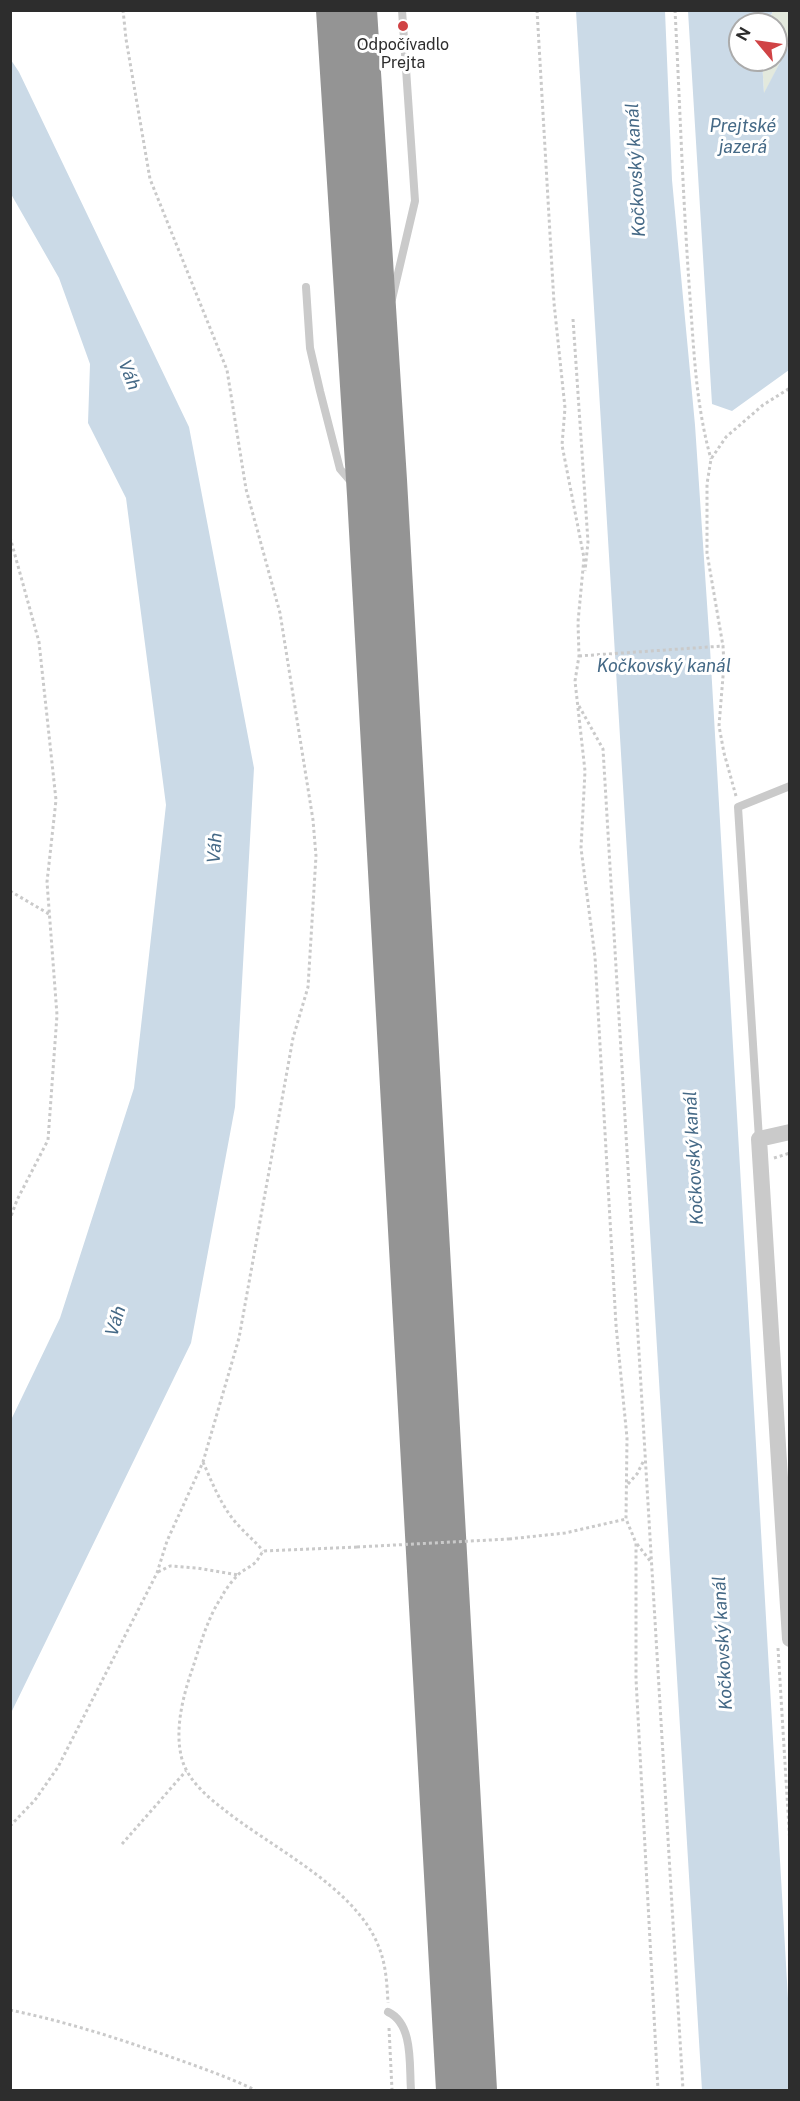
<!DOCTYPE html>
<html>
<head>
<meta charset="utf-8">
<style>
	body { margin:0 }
	#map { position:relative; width:800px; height:2101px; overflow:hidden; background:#fff; font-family:"Public Sans",sans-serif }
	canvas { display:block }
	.frame { position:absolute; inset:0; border:12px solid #2d2d2d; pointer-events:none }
	.north { position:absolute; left:728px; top:12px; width:60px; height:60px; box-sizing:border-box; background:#fff; border:2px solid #ababab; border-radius:50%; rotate:299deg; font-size:16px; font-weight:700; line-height:24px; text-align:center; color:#2d2d2d }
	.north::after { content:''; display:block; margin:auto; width:21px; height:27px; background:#d04345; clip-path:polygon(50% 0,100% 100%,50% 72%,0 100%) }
</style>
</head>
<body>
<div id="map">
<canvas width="800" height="2101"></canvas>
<div class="frame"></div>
<div class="north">N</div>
</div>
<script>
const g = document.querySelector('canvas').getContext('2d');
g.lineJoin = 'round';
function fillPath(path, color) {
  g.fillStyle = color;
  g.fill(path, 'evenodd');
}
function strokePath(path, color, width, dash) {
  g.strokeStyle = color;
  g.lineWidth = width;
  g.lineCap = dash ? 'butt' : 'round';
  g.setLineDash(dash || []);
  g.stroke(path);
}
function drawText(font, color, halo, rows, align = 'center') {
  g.font = font + ' "Public Sans",sans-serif';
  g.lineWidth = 6;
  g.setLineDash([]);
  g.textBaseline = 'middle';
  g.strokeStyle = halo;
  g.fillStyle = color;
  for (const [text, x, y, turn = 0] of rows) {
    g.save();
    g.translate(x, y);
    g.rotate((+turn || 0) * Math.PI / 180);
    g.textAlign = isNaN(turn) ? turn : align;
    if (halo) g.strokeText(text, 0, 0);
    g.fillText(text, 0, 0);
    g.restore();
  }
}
fillPath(new Path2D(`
	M773 11H789V45L764 94 762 60H776V24H767Z`), '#e3e9dd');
fillPath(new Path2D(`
	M576 11H665L672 180 695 425 710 648 789 2016V2090H702Z
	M688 11H773L767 24H740V60H762L764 93 789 45V370L732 411 712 404Z
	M11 60 19 72 189 427 254 768 235 1107 191 1343 11 1713V1420L60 1318 134 1088 166 805 126 498 88 423 90 364 59 278 11 194Z`), '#cbdae7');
strokePath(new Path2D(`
	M537 10 554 303 565 408 562 445 584 558 578 622 579 656 575 681 585 771 581 848 595 957 616 1325 627 1438 626 1519 636 1543V1679L658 2090
	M675 10C680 106 683 202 690 297 694 352 696 406 711 459
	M573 319 588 542 585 571
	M10 537 39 642 56 800 47 882 57 1015 48 1140 17 1200 10 1219
	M579 656 723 646
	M579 706 603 749 683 2090
	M736 796 724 753 719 726 724 664 723 646 707 553V484L711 459 726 437 763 405 790 388
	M10 891 49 914
	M774 1158 790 1153
	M203 1462C213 1485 223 1510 240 1527 248 1536 256 1542 263 1551
	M628 1484 637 1474 644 1460
	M509 1539 565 1533 626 1519
	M637 1544 651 1562
	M357 1547 263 1551C260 1556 257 1562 252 1565 247 1569 241 1571 237 1576 231 1582 225 1590 221 1598 207 1619 200 1646 192 1670 183 1696 175 1728 181 1755 185 1777 205 1795 222 1808 270 1847 354 1886 378 1945 386 1963 387 1984 388 2003
	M158 1572 170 1566 197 1568 238 1575
	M778 1648 790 1845
	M10 1826 35 1800 58 1767 157 1573 167 1541 203 1462 239 1338 293 1038 308 987 316 856 313 820 280 613 246 489 227 370 150 179 126 39 123 10
	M122 1844 186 1771
	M10 2010C63 2021 114 2037 165 2055 196 2066 226 2076 255 2090
	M389 2028 392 2090`), '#cacaca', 3, [3, 3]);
strokePath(new Path2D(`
	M306 287 310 348 320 391 340 469 352 483
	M392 299 415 201 402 10
	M759 1139 738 807 790 786
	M388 2012C414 2024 409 2066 411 2090`), '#cacaca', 8);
strokePath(new Path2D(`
	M790 1132 759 1139 790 1639`), '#cacaca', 16);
strokePath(new Path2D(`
	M332 10 363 495 452 2090
	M361 10 391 480 481 2090`), '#949494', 32);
strokePath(new Path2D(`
	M357 1547 509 1539`), '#cacaca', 3, [3, 3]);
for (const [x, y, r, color] of [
	[403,26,6,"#d04345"]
]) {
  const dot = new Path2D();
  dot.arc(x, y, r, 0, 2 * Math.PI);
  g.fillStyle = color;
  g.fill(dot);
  strokePath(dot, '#fff', 2);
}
drawText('16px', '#2d2d2d', '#fff', [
	["Odpočívadlo",403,45],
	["Prejta",403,63]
]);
drawText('italic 18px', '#456986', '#fff', [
	["Prejtské",743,126],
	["jazerá",743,147],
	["Kočkovský kanál",636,170,-93],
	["Váh",129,375,69],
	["Kočkovský kanál",664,666],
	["Váh",215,848,-86],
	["Kočkovský kanál",694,1158,-93],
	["Váh",116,1321,-73],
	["Kočkovský kanál",723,1643,-93]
]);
</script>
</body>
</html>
